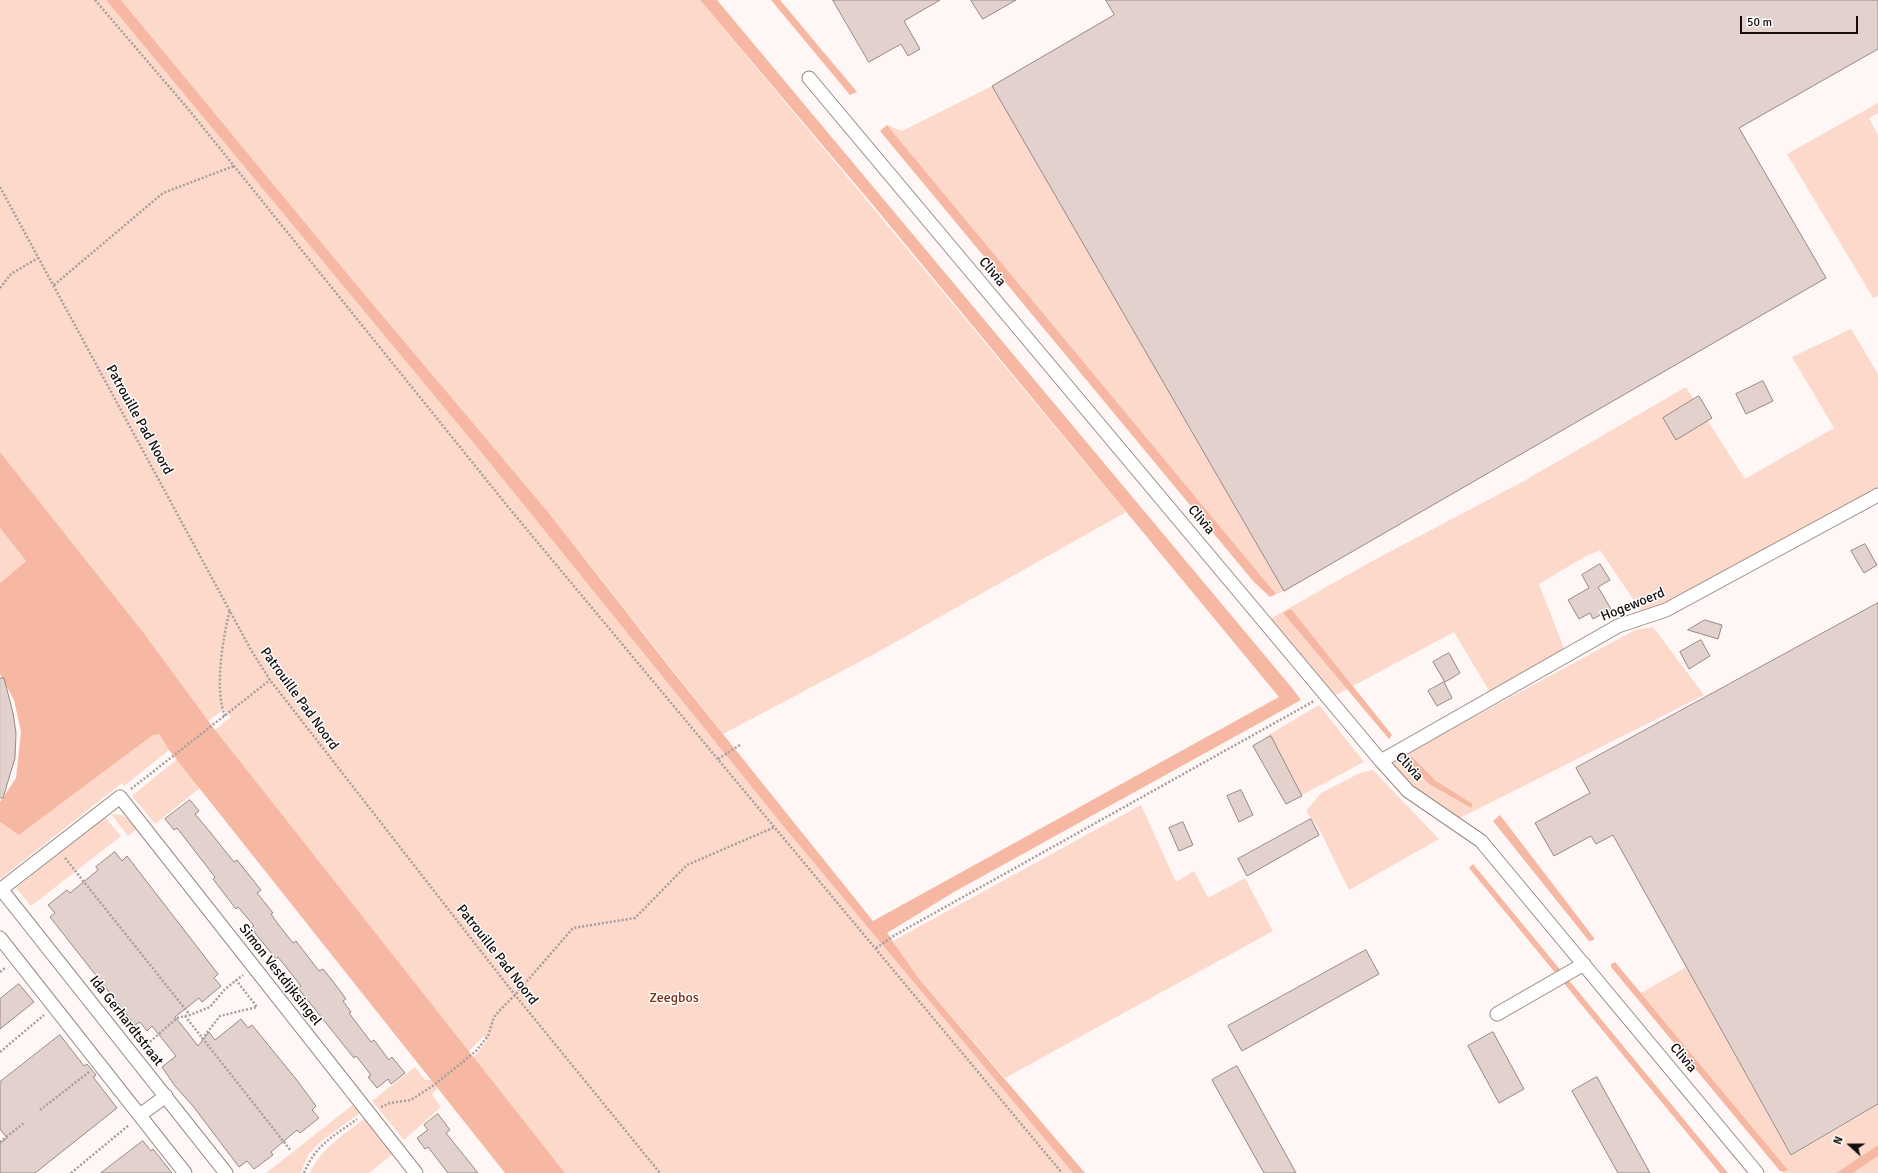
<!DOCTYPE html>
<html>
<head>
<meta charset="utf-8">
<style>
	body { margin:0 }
	#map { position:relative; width:1878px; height:1173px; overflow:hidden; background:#fef7f5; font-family:Signika,sans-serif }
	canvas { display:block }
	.north { position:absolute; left:1830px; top:1125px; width:40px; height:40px; -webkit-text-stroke:3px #fff; paint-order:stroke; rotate:291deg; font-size:11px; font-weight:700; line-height:16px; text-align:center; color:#130e0c }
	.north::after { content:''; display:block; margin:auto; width:14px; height:18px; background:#130e0c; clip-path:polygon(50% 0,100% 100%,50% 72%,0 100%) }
	.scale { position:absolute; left:1740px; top:16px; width:118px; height:18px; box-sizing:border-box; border:2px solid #130e0c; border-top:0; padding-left:5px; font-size:12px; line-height:14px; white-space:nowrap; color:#130e0c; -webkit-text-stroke:3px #fff; paint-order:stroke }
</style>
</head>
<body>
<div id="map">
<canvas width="1878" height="1173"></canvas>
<div class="north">N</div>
<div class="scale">50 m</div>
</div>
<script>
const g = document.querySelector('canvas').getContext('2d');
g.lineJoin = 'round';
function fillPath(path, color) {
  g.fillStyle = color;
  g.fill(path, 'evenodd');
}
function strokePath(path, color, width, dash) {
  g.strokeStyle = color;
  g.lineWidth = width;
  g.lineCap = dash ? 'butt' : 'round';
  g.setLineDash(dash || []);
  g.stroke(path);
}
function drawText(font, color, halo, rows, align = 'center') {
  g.font = font + ' Signika,sans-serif';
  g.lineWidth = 3;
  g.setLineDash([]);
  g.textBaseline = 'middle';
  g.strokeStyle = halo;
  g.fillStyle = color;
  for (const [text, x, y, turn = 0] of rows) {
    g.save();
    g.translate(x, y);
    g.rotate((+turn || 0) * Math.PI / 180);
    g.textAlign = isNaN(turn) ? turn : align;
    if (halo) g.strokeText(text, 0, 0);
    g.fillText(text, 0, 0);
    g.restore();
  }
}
fillPath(new Path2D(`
	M0 0H106L481 452 784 827 1073 1173H565L473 1058 487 1041 484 1036 468 1052 215 730 231 717 224 709 208 721 143 632 0 452Z
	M121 0H700L1126 512 876 653 723 734 548 512 355 283Z
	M992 86 1284 591 1273 595 1275 593 887 125 902 131Z
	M1878 103V113L1869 118 1878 135V296L1873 298 1787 154Z
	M1851 329 1878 374V489L1780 542 1643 614 1600 550 1586 556 1539 584 1565 651 1491 694 1454 632 1353 686 1291 610 1283 613 1347 689 1330 698 1268 620 1376 559 1524 481 1686 387 1745 479 1834 428 1792 357Z
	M0 528 26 561 0 583Z
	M1653 627 1704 695 1458 819 1419 795 1393 765 1397 756 1424 744 1635 630ZM1412 755 1436 781 1473 804 1471 808 1429 784 1407 760Z
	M1319 705 1364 762 1298 797 1265 737Z
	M159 734 169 750 124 786 122 783 0 879V822L19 835 153 735Z
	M182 755 205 784 155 824 132 796Z
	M1373 770 1439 839 1349 890 1319 829 1306 811 1321 793 1360 773Z
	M1141 805 1176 882 1194 871 1208 898 1245 878 1273 931 1005 1078 920 980 893 941Z
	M111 814 123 815 137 829 128 836Z
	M105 817 121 836 31 906 16 888Z
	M1686 967 1791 1156 1878 1105V1145L1836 1173H1782L1788 1170 1641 993Z
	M415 1067 425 1080H432L438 1087 432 1095 441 1107 404 1140 372 1101Z
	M354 1104 360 1113 319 1143 308 1155 301 1173H266Z
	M365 1118 393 1154 369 1173H310C320 1149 345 1134 365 1118Z
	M1878 1156V1173H1853Z`), '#fdd9cc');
fillPath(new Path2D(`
	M106 0H121L355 283 548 512 674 673 873 921 1279 697 873 205 700 0H717L1292 688 1301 700 954 892 887 933 920 980 1085 1173H1073L784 827 481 452Z
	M771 0H780L857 92 850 95Z
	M887 125 1276 594 1270 597 1253 581 880 131Z
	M0 452 143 632 212 726 565 1173H505L169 750 159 734 153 735 19 835 0 822V802L16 778 21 732 14 700 0 674V583L26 561 0 528Z
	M1291 609 1392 735 1389 739 1283 613Z
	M1411 755 1436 781 1473 804 1471 808 1429 784 1407 760Z
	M1500 815 1594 938V940L1589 941 1493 821Z
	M1473 864 1728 1173H1720L1469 868Z
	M1615 962 1788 1170 1784 1172 1780 1171 1611 967V964Z
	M1878 1145V1156L1853 1173H1836Z`), '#f6b8a2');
const building = new Path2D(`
	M833 0H940L904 21 920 49 908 56 901 44 869 62Z
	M971 0H1016L983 19Z
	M1106 0H1878V49L1739 128 1826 278 1284 591 992 86 1114 15Z
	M1763 381 1773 401 1746 414 1736 394Z
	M1699 396 1712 418 1676 440 1663 418Z
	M1865 544 1877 565 1864 573 1851 551Z
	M1600 564 1610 580 1598 587 1611 609 1593 619 1590 613 1579 619 1568 600 1589 588 1582 575Z
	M1878 603V1104L1791 1155 1613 835 1596 844 1591 836 1554 856 1535 823 1590 793 1576 768Z
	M1705 620 1722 625 1718 639 1688 630Z
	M1701 640 1710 656 1689 669 1680 652Z
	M1449 653 1460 673 1445 682 1433 662Z
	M0 678H4L13 713 16 733 15 758 3 798H0Z
	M1444 682 1452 698 1437 706 1428 691Z
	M1271 736 1302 796 1286 804 1253 746Z
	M1241 790 1253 815 1239 822 1227 796Z
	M190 800 199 811 195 814 210 832 234 862 237 860 261 890 257 893 273 913 271 914 278 924 293 943 296 941 319 971 323 969 335 984 346 999 343 1001 351 1012 349 1013 371 1042 374 1040 389 1060 392 1057 405 1073 391 1084 388 1079 377 1088 368 1077 371 1075 364 1066 356 1056 354 1058 298 988 301 986 278 957 276 959 251 928 254 926 238 907 236 909 213 879 215 877 177 828 174 830 165 819Z
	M1311 819 1319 835 1247 876 1238 859Z
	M1183 822 1193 845 1179 851 1169 828Z
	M115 852 122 861 127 856 218 974 214 978 221 986 202 1002 199 998 175 1017 188 1033 198 1046 209 1032 215 1040 241 1019 248 1028 252 1025 296 1079 316 1106 312 1110 319 1118 300 1133 297 1130 271 1152 273 1155 254 1169 247 1161 239 1167 193 1106 175 1086 162 1067 176 1056 152 1026 147 1031 140 1022 135 1025 50 917 55 913 48 905 67 890 70 893 98 870 96 867Z
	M1366 950 1379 974 1242 1051 1228 1026Z
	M19 984 34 1002 0 1029V999Z
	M1493 1032 1524 1089 1499 1103 1468 1046Z
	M60 1035 84 1066 87 1064 96 1075 93 1077 117 1108 35 1173H0V1143L7 1138 0 1129V1082Z
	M1237 1066 1296 1173H1264L1212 1080Z
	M1597 1077 1650 1173H1618L1572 1091Z
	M438 1114 450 1130 446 1133 478 1173H448L428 1147 425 1149 417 1138 428 1130 424 1125Z
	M143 1141 151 1151 153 1149 172 1173H101Z`);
fillPath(building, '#e2d1cc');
strokePath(building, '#978883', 1);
const minor = new Path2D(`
	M809 78 1381 761 1408 791 1481 841 1757 1173
	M1381 761 1618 626 1666 610 1878 495
	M1 889 226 1173
	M0 890 120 797 416 1173
	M0 938 185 1173
	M1497 1014 1584 964
	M140 1115 166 1096`);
strokePath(minor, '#988983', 15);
strokePath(new Path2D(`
	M95 0 189 110 509 508 1062 1173
	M0 187 251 650 270 680 515 995 660 1173
	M54 285 163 193 234 166
	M0 288 11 274 38 258
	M225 716C214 690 223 636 230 610
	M718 759 740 745
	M131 789 270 680
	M65 858 190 1015
	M876 948 895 935 1314 701
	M0 972 6 967
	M185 1016 291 1151
	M202 1039 220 1016 257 1007 236 980
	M144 1047 177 1018 190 1015 210 1007 225 989 243 975
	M0 1052 44 1015
	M381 1107 390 1103 411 1100 434 1085 476 1051 488 1036 494 1017 500 1010 515 995 573 928 635 918 687 865 775 827
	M40 1110 89 1072
	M0 1142 24 1123
	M71 1173 129 1125
	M304 1173C316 1144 333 1137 357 1119`), '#a49e9c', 2.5, [2, 2]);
strokePath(minor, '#fff', 13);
drawText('14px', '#130e0c', '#fff', [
	["Clivia",992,272,50],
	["Patrouille Pad Noord",139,420,61],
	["Clivia",1201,520,50],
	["Hogewoerd",1633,605,-22],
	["Patrouille Pad Noord",299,699,54],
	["Clivia",1409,767,47],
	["Patrouille Pad Noord",497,955,52],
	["Simon Vestdijksingel",280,975,52],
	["Ida Gerhardtstraat",126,1021,52],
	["Clivia",1683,1058,50]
]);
drawText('14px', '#772e12', '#fff', [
	["Zeegbos",674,998]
]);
</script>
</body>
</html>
